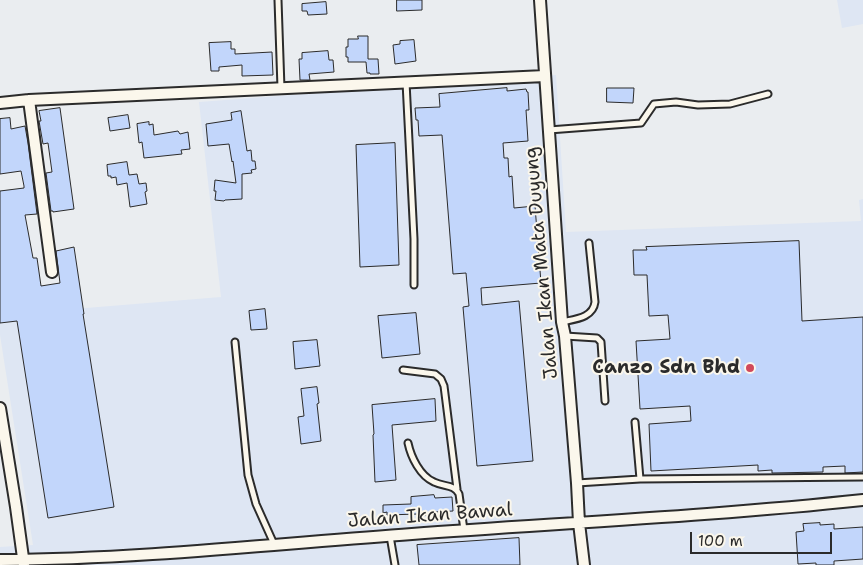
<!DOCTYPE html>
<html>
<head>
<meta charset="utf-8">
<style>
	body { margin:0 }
	#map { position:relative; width:863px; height:565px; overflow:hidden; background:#eaedf0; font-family:"Shantell Sans",sans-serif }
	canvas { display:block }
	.scale { position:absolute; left:690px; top:532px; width:142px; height:22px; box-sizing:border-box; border:2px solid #2b2b2b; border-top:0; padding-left:6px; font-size:15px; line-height:18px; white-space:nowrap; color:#2b2b2b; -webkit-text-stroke:4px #fbf7ec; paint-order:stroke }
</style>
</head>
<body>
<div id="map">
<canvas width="863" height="565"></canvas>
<div class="scale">100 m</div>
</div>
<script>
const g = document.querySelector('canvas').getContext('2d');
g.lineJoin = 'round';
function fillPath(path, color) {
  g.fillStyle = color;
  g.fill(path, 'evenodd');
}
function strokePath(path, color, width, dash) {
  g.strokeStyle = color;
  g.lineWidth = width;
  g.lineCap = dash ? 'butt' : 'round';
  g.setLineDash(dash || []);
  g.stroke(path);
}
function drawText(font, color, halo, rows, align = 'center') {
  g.font = font + ' "Shantell Sans",sans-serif';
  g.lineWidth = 4;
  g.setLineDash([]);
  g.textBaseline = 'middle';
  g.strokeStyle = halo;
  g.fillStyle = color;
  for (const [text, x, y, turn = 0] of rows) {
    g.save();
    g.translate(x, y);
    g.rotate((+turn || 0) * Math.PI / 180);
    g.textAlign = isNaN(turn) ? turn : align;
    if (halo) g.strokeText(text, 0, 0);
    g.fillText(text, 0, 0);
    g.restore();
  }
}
fillPath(new Path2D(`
	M837 0H863V24L842 28Z
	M556 75 566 232 861 221 859 200 863 199V565H0V547L33 545 0 335V315L221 297 199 102Z`), '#dee6f3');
const building = new Path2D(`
	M397 0H422V10L397 11Z
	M326 2 327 14 308 15 307 11H302V4Z
	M358 36H368V59H378L379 74H370V73H367L366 62H348V57H346V47H348V39H358Z
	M414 40 416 61 395 64 393 45 400 44V41Z
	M231 42V49H235V54L272 52 273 75 242 76V65L219 67V71H211L209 43Z
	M328 51 329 60H333L334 72 309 74 310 80H300L299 59H302V53Z
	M507 88V91L526 89 527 92H528L529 110H526L528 141 503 143 504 158H508L509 177 512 176 514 208 535 206 541 283 481 288 482 305 519 301 533 461 477 466 463 307 469 306 466 273 453 274 442 135 419 136 418 120H416L415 108 440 107 439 94Z
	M607 88H634L633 103 607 102Z
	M60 108 74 209 53 212V211H51L46 173 52 172 48 143 43 144 39 121H41L39 111Z
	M241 111 247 151 251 150 252 161H255L256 169 251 170 252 173 242 174V199L225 200 224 201 215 200 216 191H214L215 180 236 183 233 161 232 162 229 144 208 146 206 124 232 120 231 113Z
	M128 115 130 128 110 131 108 118Z
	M10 118 11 129 25 126 28 143 37 214 25 215 33 258H37L41 286 60 283 56 251 74 247 84 314H83L114 507 48 518 17 321 0 323V191L24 188V186L21 171 0 174V119Z
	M149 122V125L153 124 154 135 178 131 180 134 188 132 190 149 181 150 182 154 144 158 142 142 139 143 137 124Z
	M395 143 399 265 360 267 356 145Z
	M127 162 129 175 137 174 139 184 146 183 147 191 145 192 147 204 130 207 127 183 117 185 116 177 111 178V176H108L107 165Z
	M799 241 802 321 863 317V472L845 473V466L823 467V472L772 473V470L758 471V465L651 471 649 424 691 421 690 406 640 409 636 341 670 339 668 315 649 316 647 275H634L633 250H647L646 247Z
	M265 309 267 329 251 330 249 311Z
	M416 313 420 354 382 358 378 316Z
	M317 340 320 366 295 369 293 342Z
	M317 387 319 403 317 404 321 441 301 444 298 417 304 416 301 389Z
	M435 399 436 421 392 425 396 480 375 482 373 435 374 434 372 405Z
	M434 495 435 498 452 497 453 511 435 512V515L417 516V514L387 515V512L383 513V505L411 504V497Z
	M820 523V525L834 524V529L863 527V559L834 561V565H816V563L798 564 796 532 804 531 803 524Z
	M519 538 520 565H419L417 545Z`);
fillPath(building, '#c2d6fb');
strokePath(building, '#2b2b2b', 1);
const service = new Path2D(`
	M278 0 281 88
	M406 82 414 239V285
	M549 130 641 123 654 104 676 102 698 105 730 104 768 94
	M562 322C575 319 593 318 595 302L589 243
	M565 336 597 338 601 342 605 401
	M235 342 248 475 256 504 274 544
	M403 370 435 374 441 379 444 386 457 489
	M635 422 640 479
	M408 443C411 457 420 476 434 482 444 487 454 484 459 494L464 530
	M577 483 640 479 863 477
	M390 536 395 565`);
const minor = new Path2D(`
	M540 0 562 322 565 336 577 483 579 523 584 565
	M29 100 52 272
	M0 103 29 100 545 76
	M0 408 16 507 24 565
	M0 560C138 559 275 544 412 534 562 523 713 516 863 500`);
strokePath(service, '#2b2b2b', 9);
strokePath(minor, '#2b2b2b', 14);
strokePath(service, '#fbf7ec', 5);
strokePath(minor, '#fbf7ec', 10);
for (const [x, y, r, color] of [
	[750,368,5,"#d1495b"]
]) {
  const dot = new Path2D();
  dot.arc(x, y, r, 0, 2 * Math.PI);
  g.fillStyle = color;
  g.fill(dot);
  strokePath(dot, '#fbf7ec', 2);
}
drawText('19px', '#2b2b2b', '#fbf7ec', [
	["Jalan Ikan Mata Duyung",542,263,-95],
	["Jalan Ikan Bawal",430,516,-4]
]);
drawText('bold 19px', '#2b2b2b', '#fbf7ec', [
	["Canzo Sdn Bhd",740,368]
], 'right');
</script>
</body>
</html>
